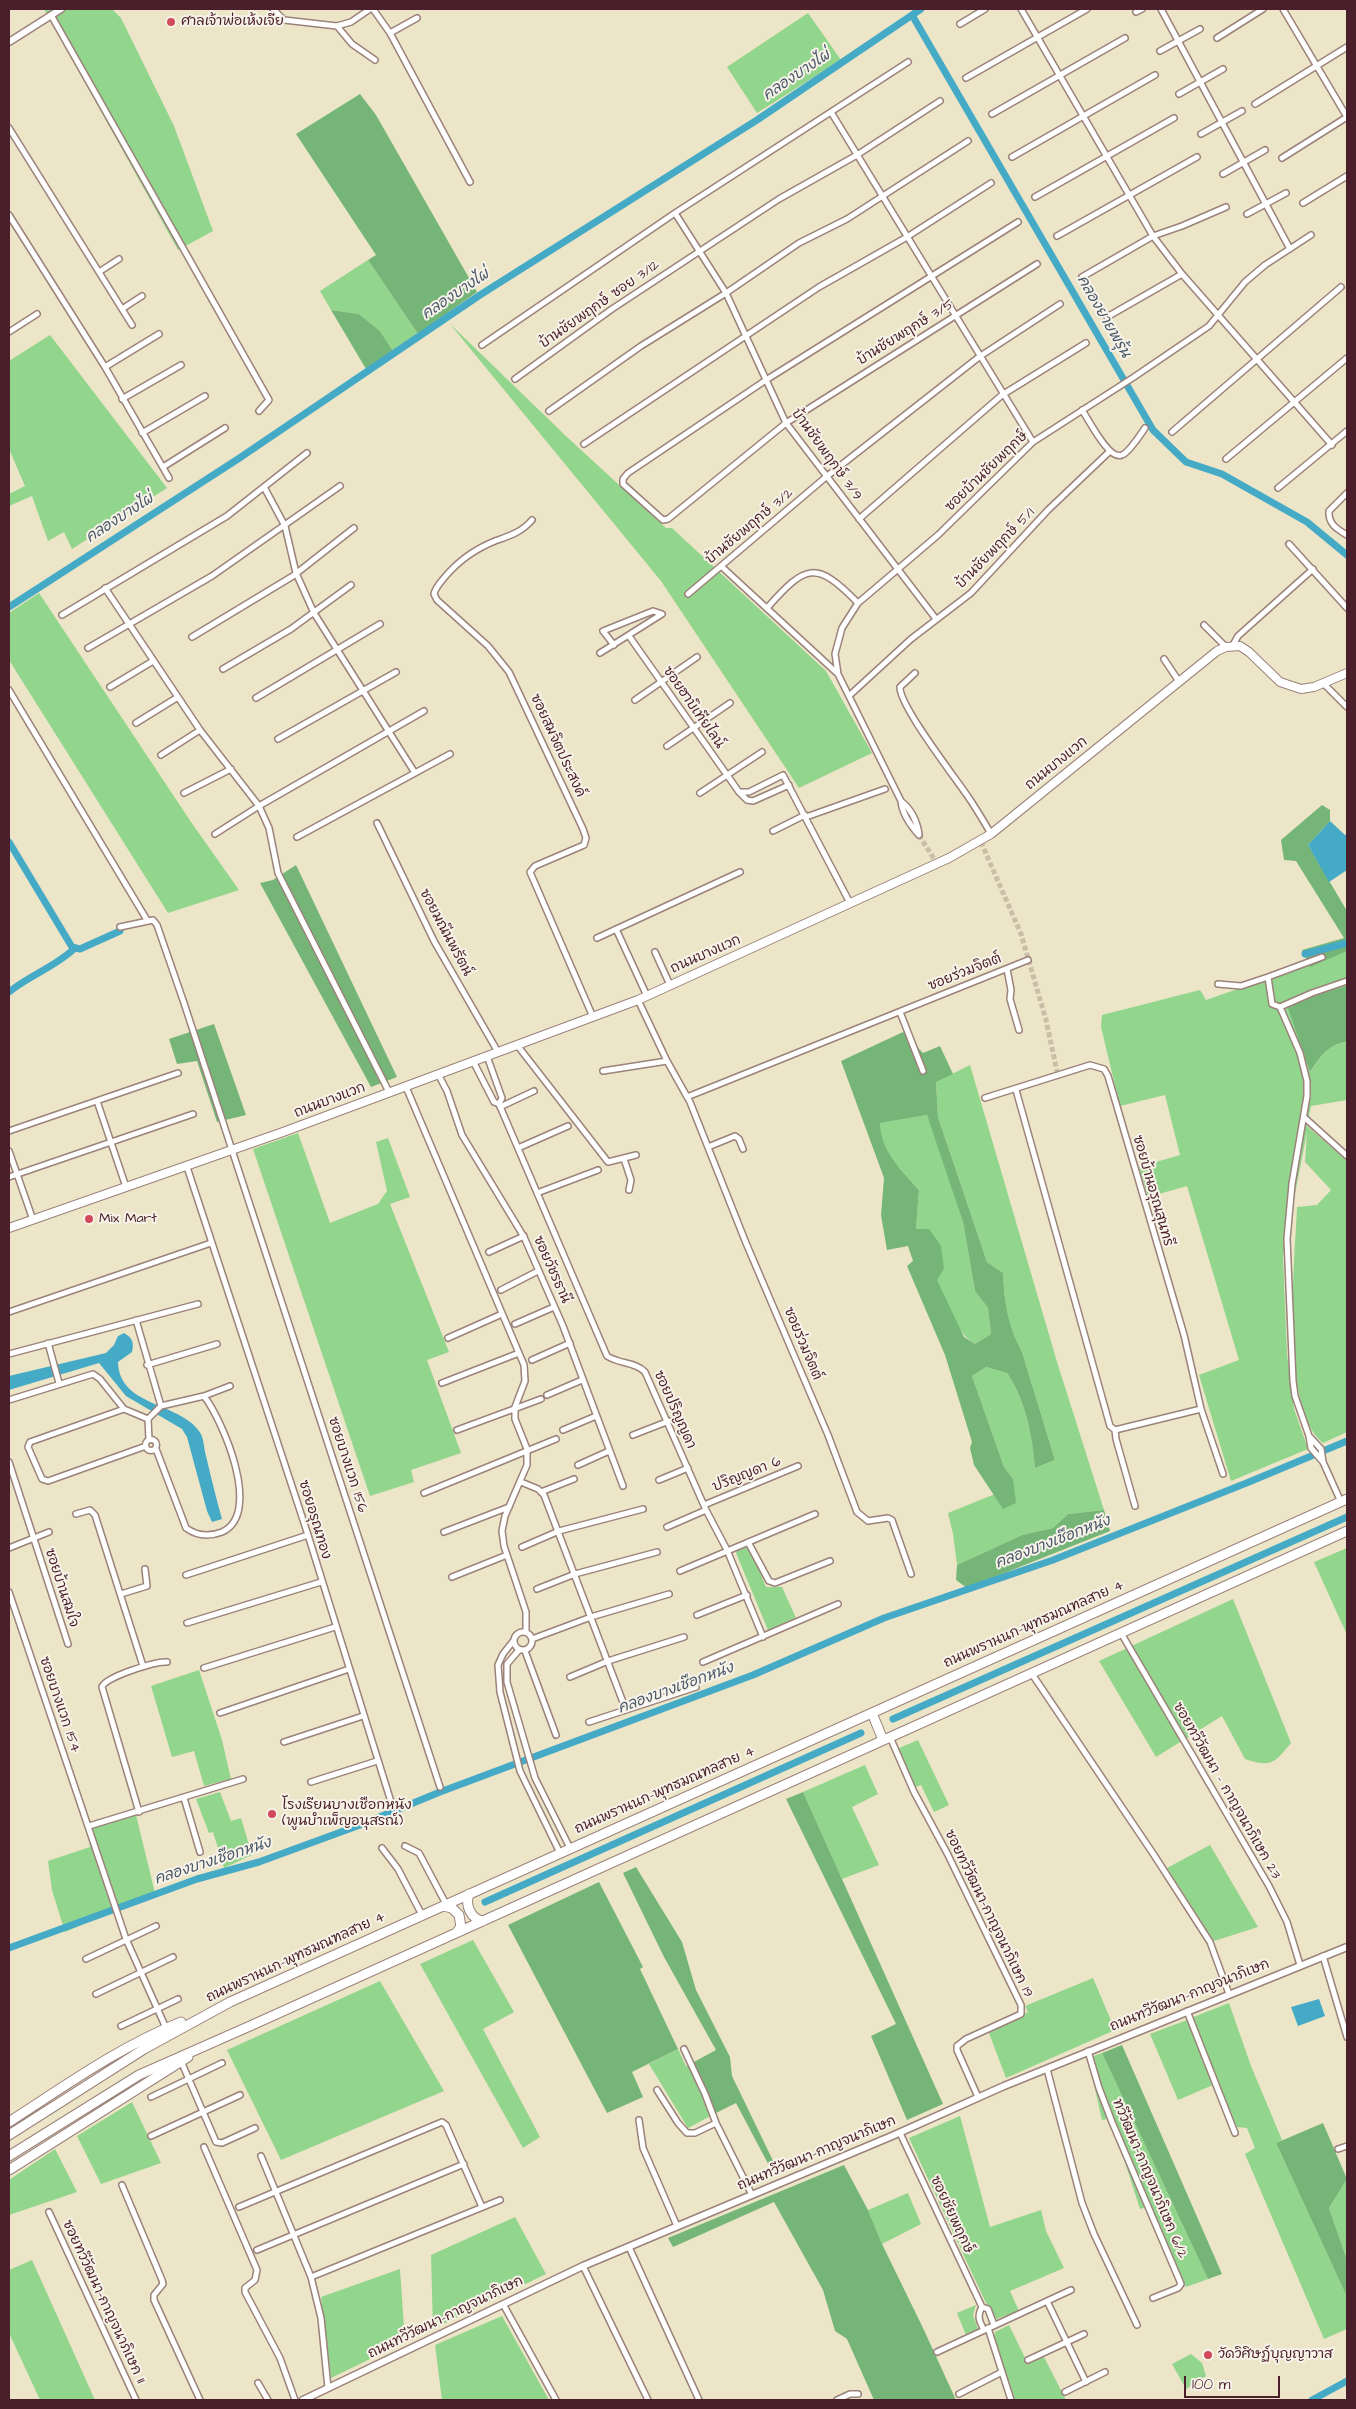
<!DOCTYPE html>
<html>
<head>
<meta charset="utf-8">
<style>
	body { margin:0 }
	#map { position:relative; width:1356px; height:2409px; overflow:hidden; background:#ece5c8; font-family:"Architects Daughter",sans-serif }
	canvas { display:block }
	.frame { position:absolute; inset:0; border:10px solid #4a1f2b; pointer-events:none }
	.scale { position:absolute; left:1184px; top:2376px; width:96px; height:22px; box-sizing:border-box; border:2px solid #4a1f2b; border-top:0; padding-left:6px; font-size:15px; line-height:18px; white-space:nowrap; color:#4a1f2b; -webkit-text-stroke:4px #f7f3e8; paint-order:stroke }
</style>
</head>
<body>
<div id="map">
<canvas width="1356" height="2409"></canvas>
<div class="frame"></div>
<div class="scale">100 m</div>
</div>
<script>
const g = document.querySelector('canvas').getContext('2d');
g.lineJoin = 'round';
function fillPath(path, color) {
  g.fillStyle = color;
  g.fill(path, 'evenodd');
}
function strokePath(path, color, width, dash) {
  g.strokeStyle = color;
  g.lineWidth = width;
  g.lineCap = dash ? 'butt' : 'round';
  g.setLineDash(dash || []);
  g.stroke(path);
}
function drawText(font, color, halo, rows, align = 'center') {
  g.font = font + ' "Architects Daughter","Playpen Sans Thai",sans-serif';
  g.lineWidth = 4;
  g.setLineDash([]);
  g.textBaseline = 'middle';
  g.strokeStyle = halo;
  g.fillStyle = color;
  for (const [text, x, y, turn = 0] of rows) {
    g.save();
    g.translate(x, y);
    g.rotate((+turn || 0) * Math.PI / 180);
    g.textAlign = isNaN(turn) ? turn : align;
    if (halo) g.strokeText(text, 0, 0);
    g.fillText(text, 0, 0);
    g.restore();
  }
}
fillPath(new Path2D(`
	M44 9H112L121 18 174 126 213 231 178 250Z
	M808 13 841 60 757 113 727 67Z
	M368 260 418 334 393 351 380 331 359 314 331 310 320 291Z
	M450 324 568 438 666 528H672L826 671 872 753 799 788 661 581Z
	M50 335 167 488 72 549 64 532 48 541 32 496 9 506V494L25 486 9 449V361Z
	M39 593 191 822 239 890 168 913 9 660V613Z
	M1347 951V986L1340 990 1300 1042 1310 1072C1320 1059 1329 1043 1347 1042V1100L1311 1106 1307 1126 1347 1161V1432L1323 1443C1279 1407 1295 1261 1297 1207L1317 1205 1331 1190 1305 1162 1307 1132 1283 1256 1287 1354 1294 1409 1308 1449 1231 1481 1199 1375 1239 1360 1187 1186 1148 1197 1139 1167 1180 1155 1165 1095 1120 1106 1101 1027 1102 1015 1200 990 1206 1000Z
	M970 1065 1057 1362 1104 1510 1068 1514 1053 1528 1022 1535 957 1565 953 1534 948 1513 995 1494 1003 1509 1013 1479 1004 1467 972 1376 986 1367 1007 1373C1026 1403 1032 1433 1035 1468L1055 1460 1022 1352C1008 1328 1004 1300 1003 1273L987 1262 938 1117 936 1082Z
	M927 1115 938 1143 963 1222 975 1291 988 1308 991 1334 975 1344C954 1331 946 1302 936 1280L944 1269 916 1229 919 1190C902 1171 880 1150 879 1123Z
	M298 1133 330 1223 378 1204 387 1191 376 1142 388 1138 410 1197 390 1204 449 1352 427 1360 461 1453 411 1470 414 1482 370 1496 253 1149Z
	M746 1546 750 1547 766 1587H782L796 1618 768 1630 736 1553 738 1549Z
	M1347 1548V1635L1314 1562Z
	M1233 1599 1291 1743C1274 1763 1272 1768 1245 1759L1222 1716 1156 1757 1099 1661Z
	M199 1670 222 1740 231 1779 204 1786 194 1751 172 1757 151 1686Z
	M918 1740 949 1805 934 1812 921 1785 910 1789 892 1751Z
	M865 1765 878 1794 852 1807 879 1865 842 1879 803 1792Z
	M220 1792 231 1821 241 1818 252 1855 224 1868 213 1832 209 1833 196 1799Z
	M136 1815 155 1893 65 1932 52 1890 48 1861 90 1847 86 1827Z
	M1210 1845 1258 1927 1214 1941 1167 1868Z
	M473 1940 514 2012 483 2029 540 2137 523 2148 420 1964Z
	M1093 1978 1115 2030 1006 2078 989 2033 1028 2012 1025 2006Z
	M380 1981 444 2091 281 2160 227 2050Z
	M1229 2003 1251 2066 1282 2140 1276 2143 1347 2297V2329L1324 2339 1245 2154 1255 2148 1247 2128 1237 2127 1191 2018Z
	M1187 2020 1213 2085 1178 2100 1150 2034Z
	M678 2049 686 2066 692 2063 716 2113 688 2128 649 2064Z
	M1102 2053 1208 2279 1186 2287 1163 2233 1158 2235 1147 2207 1140 2209 1119 2144 1107 2119 1102 2120 1088 2058Z
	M132 2102 161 2163 101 2184 77 2136Z
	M960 2116 990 2227 1041 2210 1046 2231 1064 2268 1010 2291 1019 2311 996 2319 985 2301 909 2138Z
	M55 2149 77 2192 9 2215V2180Z
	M1347 2179V2260L1329 2208Z
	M908 2193 921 2224 882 2244 868 2210Z
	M515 2217 546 2274 433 2329 431 2255Z
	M32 2260 95 2400H40L9 2333V2270Z
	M400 2269 405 2342 331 2378 321 2297Z
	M976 2305 973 2315 978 2329 966 2335 957 2313Z
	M502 2316 549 2400H442L435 2345Z
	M1009 2325 1028 2364 1044 2357 1066 2400H1015L994 2337 995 2332Z
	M1191 2354 1202 2363 1206 2376 1186 2389 1172 2364Z`), '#92d58d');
fillPath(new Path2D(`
	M360 94 376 115 477 292 418 334 368 260 376 255 296 134Z
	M331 310 359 314 380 331 393 351 366 369Z
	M1322 805 1330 810V821L1308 845 1347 911V951L1310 967 1302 950 1344 938 1296 861 1284 860 1281 840Z
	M296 865 397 1077 371 1087 260 883 273 880Z
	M1347 986V1042C1329 1043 1319 1059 1310 1072L1288 1008 1312 996Z
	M214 1024 246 1115 217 1122 197 1061 177 1064 169 1039Z
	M903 1032 923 1053 940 1046 953 1074 936 1082 938 1117 987 1262 1003 1273C1004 1300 1008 1327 1022 1352L1055 1460 1035 1468C1032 1434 1026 1402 1007 1373L986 1367 972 1376 1004 1467 1013 1479 1016 1503 1003 1509 974 1465 970 1448 972 1442 945 1355 907 1266 913 1261 908 1246 887 1250 881 1215 884 1178 841 1061ZM927 1115 963 1222 975 1291 988 1308 991 1334 975 1344 964 1337 937 1280 944 1269 941 1246 929 1229H916L919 1190C902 1171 880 1150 880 1123Z
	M1104 1510 1110 1531 967 1588 956 1580 957 1565 1022 1535 1053 1528 1068 1514Z
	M803 1792 943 2104 907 2120 871 2036 896 2024 786 1799Z
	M636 1867 682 1942 696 1990 730 2057 732 2076 779 2173 774 2175 736 2103 716 2113 692 2063 716 2050 664 1957 623 1873Z
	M599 1882 643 1967 640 1969 678 2049 632 2072 643 2097 607 2113 508 1925Z
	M1122 2045 1222 2274 1208 2279 1102 2053Z
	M1323 2123 1347 2179 1329 2208 1347 2260V2297L1276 2143Z
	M844 2165 868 2210 882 2244 923 2328 956 2400H874L847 2339 835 2331 823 2290 774 2202 673 2247 668 2238Z`), '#75b678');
fillPath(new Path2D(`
	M1330 821 1345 835 1347 834V870L1329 882 1308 845Z
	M124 1333C133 1338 134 1343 132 1352L118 1362C119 1408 183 1402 201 1434 204 1440 204 1449 206 1456 211 1477 216 1498 222 1519L212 1522 207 1511 187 1437 182 1429 126 1396 99 1363 9 1390V1376L106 1353 114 1345 118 1336Z
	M1319 1999 1325 2016 1298 2026 1291 2007Z`), '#45aac5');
strokePath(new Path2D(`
	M912 15 1153 430 1186 462 1222 474 1307 522 1347 555
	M9 607 238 459 480 295 757 120 921 9
	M9 842 72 947 80 949 120 931
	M1305 954 1347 943
	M9 992C30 975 55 967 75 948
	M893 1719 1347 1517
	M485 1902 861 1733
	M9 1948 197 1879 259 1862 360 1825 440 1792 753 1675 884 1618 1053 1560 1249 1482 1347 1441
	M1312 2400 1347 2381`), '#45aac5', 7);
strokePath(new Path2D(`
	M919 835 934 859
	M981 842 1021 934 1046 1020 1058 1076`), '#ccbda9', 5, [5, 2.5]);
const minor = new Path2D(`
	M273 9 284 20 337 26 351 22 370 9
	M373 9 390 33 470 182
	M1021 9 1153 236 1182 274 1332 445
	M1161 9 1290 249
	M1283 9 1347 117
	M1136 12 1142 9
	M51 15 269 400 259 411
	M960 24 985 9
	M337 26 352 44 375 60
	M390 33 417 18
	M1217 38 1263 9
	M1160 51 1200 29
	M966 78 1087 9
	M1179 94 1223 69
	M1255 104 1347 47
	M831 112 1033 442
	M992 114 1125 38
	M9 128 132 325
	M1201 134 1242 111
	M1012 157 1155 75
	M1282 158 1347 117
	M1223 174 1265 150
	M1035 197 1174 118
	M1303 203 1347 176
	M675 213 726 293 786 423 936 619
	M1247 214 1286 193
	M9 215 105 367 169 478
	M1018 222 766 380 628 473 623 479V484L663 520 668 519 786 423 1037 264
	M1057 236 1197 157
	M99 272 119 259
	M1082 277 1153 236 1182 226 1226 207
	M122 309 142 296
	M1107 317 1182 274
	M9 332 37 314
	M482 345 675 213 908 62
	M105 367 159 334
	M515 379 612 309 779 199 857 155 940 101
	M122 399 181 365
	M1082 410C1089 420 1109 461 1122 455 1128 453 1141 434 1145 428
	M549 411 641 346 726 293 799 243 847 219 968 141
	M1172 432 1341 287
	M142 433 205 396
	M584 444 819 287 907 237 991 183
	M1226 459 1347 358
	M163 467 225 428
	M264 487 285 526 296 573 314 613 415 773
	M1278 488 1347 431
	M1347 493 1329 511C1328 524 1337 529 1347 535
	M859 519 1002 395 1086 343
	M532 520C522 532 509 536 495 541 475 549 458 561 444 578 440 583 435 588 434 594L437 600 488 646 509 672 583 829 586 838 584 845 535 866 530 872 593 1017
	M1289 544 1347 608
	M721 566 838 674
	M105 588 200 730 259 806 269 828 278 873 389 1092
	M688 594 826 477 979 357 1060 304
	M767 608C806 564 816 560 858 603
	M62 615 227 516 307 453
	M1204 625 1226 647
	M629 636 739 792 747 800 753 801 789 785
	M192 637 293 576 354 528
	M1233 645 1238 636 1313 569
	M88 648 212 576 340 486
	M600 653 662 614 653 611 603 631 614 645
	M1164 659 1178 680
	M223 669 291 629 351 585
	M915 673 900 687C899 706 958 781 971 801 978 812 985 823 991 834
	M1323 683 1347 707
	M110 687 153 661
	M9 690 147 920
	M850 695 911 639 971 593 1048 510 1109 452
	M256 698 380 624
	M635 700 697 657
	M136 723 178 697
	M278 739 396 672
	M667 746 730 703
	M161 755 200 730
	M739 792H749L783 775 850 903
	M184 793 231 769
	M700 793 762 752
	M901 801C902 814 910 825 919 835
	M806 817 885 789
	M377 823 434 941 498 1052
	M773 831 805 815
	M215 834 259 806 424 711
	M919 834C917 821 911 809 901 801L838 674 835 654 842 628 858 603 938 535 1033 442 1134 377 1209 326 1245 282 1265 265 1311 235
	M297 837 450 754
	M120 927 153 920 157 925 184 1003 440 1787
	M616 929 647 996
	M597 938 740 872
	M655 952 670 985
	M1322 957 1268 977 1272 1004 1280 1007 1312 993 1347 981
	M1007 969 1011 990 1010 999 1019 1030
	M1218 984 1241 986 1268 977
	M638 1000 667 1061 690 1102 746 1243 828 1435 857 1512 868 1521 888 1518 892 1520 911 1574
	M1280 1007 1300 1053 1307 1081V1096L1292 1184 1287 1239 1293 1381 1295 1396 1309 1436
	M900 1012 923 1071
	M517 1045 608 1162 636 1155
	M487 1056 502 1098 499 1104
	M473 1061 494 1102 499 1104 607 1356C619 1364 636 1362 645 1372L706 1510 727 1550 763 1637
	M603 1071 667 1061
	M438 1074 447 1091 462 1135 524 1237 563 1326 623 1486
	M406 1087 524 1365 525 1381 515 1407V1419L527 1449V1465L505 1516 502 1531 504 1546 526 1612V1632
	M1016 1090 1110 1426 1115 1430 1201 1409
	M687 1097 1028 960
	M985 1098 1090 1065 1104 1069 1108 1076 1184 1335 1201 1409 1223 1474
	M97 1101 126 1187
	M500 1107 534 1091
	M1305 1118 1347 1156
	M9 1131 178 1073
	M708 1147 735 1136 739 1139 743 1149
	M518 1148 568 1126
	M9 1151 33 1220
	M624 1159 631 1180 629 1190
	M187 1167 308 1535 392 1805
	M9 1177 193 1114
	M537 1193 598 1170
	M489 1252 524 1236
	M501 1290 538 1271
	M9 1312 211 1243
	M515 1324 554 1307
	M448 1338 502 1314
	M48 1343 59 1383
	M9 1354 198 1304
	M532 1360 570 1343
	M147 1365 217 1344
	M442 1383 519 1353
	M547 1395 582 1380
	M204 1396 230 1386
	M9 1400 93 1374 100 1379 124 1409 148 1419 161 1406 136 1320
	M124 1409 30 1442 28 1447 42 1479 48 1481 146 1446
	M148 1419 149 1440
	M457 1430 541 1399
	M563 1430 596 1416
	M1115 1430 1116 1439 1135 1506
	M633 1435 669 1421
	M145.5 1445a5.5 5.5 0 1 1 11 0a5.5 5.5 0 1 1-11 0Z
	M156 1449 186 1528C197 1536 209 1537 222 1532 263 1514 223 1421 204 1396L161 1406
	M9 1462 68 1644
	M1323 1462 1321 1449 1309 1436 1311 1448 1323 1462 1341 1502
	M578 1465 609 1451
	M659 1480 688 1468
	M521 1482 538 1489 544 1495 626 1710
	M541 1492 574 1479
	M424 1493 556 1439
	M704 1505 798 1466
	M76 1514 90 1510 95 1515 143 1666
	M667 1527 706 1510
	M444 1532 509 1507
	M748 1542 769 1581 775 1583 830 1561
	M522 1547 559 1531 643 1509
	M9 1548 49 1532
	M680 1571 815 1514
	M186 1575 308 1535
	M452 1577 507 1555
	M537 1589 575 1574 657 1552
	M9 1592 126 1939 166 2028
	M121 1594 147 1586 145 1569
	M697 1615 747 1595
	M187 1623 321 1582
	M514 1641a9 9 0 1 1 18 0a9 9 0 1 1-18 0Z
	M1121 1633 1269 1886 1287 1922 1300 1965
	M532 1639 591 1617 669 1594
	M514 1640 503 1654 498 1665 500 1692 520 1771 560 1853
	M519 1650 507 1664V1682L535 1778 570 1848
	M525 1651 556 1735
	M703 1662 838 1604
	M204 1668 335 1627
	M1032 1674 1154 1855 1210 1942 1229 1994
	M570 1677 608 1661 684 1637
	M220 1713 349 1669
	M589 1722 696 1687
	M890 1737 914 1792 947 1853 1021 2005V2014L966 2039 957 2046V2050L978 2097
	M284 1742 363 1716
	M311 1782 377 1761
	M184 1798 200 1852
	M139 1812 102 1687C105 1677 156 1661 167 1662
	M89 1826 243 1779
	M405 1846 419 1853 446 1904
	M382 1848 398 1869 422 1915
	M1323 1956 1347 2037
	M86 1959 156 1926
	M96 1994 173 1957
	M1187 2011 1235 2133
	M121 2026 178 1999
	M684 2049 705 2094 716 2123 752 2195
	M1088 2051 1099 2088 1112 2122 1181 2284 1178 2288 1153 2298
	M181 2061 216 2142 222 2143 255 2128
	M1047 2069 1082 2203 1094 2234 1137 2325
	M657 2090 678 2123 687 2133H695L716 2123
	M151 2097 222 2063
	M639 2120 643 2148 677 2226
	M900 2133 982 2307 988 2309 994 2325
	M151 2136 240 2095
	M204 2147 257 2270 255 2280 245 2288V2292L280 2358 295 2400
	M1338 2149 1347 2146
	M261 2156 311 2277 321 2318 328 2388
	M122 2185 162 2280 163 2284 154 2295V2300L200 2400
	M239 2207 442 2122 446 2125 482 2207
	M49 2212 136 2400
	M629 2247 699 2400
	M257 2250 464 2164
	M583 2266 648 2400
	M311 2277 500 2200
	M1047 2301 1086 2382
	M503 2304 556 2400
	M982 2307C977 2316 979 2321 984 2330
	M988 2328 1011 2400
	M937 2352 1071 2290
	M1028 2360 1084 2334
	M258 2383 268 2400
	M1065 2392 1105 2372
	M959 2394 1002 2372
	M837 2400 850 2394H858`);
const tertiary = new Path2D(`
	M9 42 61 9
	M303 2400 583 2266 892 2136 1004 2086 1347 1947`);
const secondary = new Path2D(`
	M9 1228 283 1132 638 1000 949 858 991 834 1217 651 1226 647 1240 646 1249 652 1280 682 1301 689 1314 687 1347 673`);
const primary = new Path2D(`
	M872 1713 883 1740
	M469 1894C465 1904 470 1919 483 1921
	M443 1906 452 1908 459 1915 461 1927 456 1933
	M9 2122C65 2086 119 2047 181 2022
	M9 2135 144 2049 230 2002 1347 1499
	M9 2156 139 2075 250 2026 1347 1531
	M9 2170 188 2057`);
strokePath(minor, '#9b827a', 8);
strokePath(tertiary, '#9b827a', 9);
strokePath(secondary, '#9b827a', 10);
strokePath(primary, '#9b827a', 11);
strokePath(minor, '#fff', 5);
strokePath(tertiary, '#fff', 6);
strokePath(secondary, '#fff', 8);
strokePath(primary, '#fff', 9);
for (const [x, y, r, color] of [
	[171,22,5,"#d1495b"],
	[89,1219,5,"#d1495b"],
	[272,1814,5,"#d1495b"],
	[1208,2355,5,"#d1495b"]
]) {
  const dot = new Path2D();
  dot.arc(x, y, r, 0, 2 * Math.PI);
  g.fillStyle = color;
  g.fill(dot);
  strokePath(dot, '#f7f3e8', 2);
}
drawText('14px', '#4a1f2b', '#f7f3e8', [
	["ศาลเจ้าพ่อเห้งเจีย",181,22],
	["Mix Mart",99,1219],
	["โรงเรียนบางเชือกหนัง",282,1806],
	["(พูนบำเพ็ญอนุสรณ์)",282,1822],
	["วัดวิศิษฏ์บุญญาวาส",1218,2355]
], 'left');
drawText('14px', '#4a1f2b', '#f7f3e8', [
	["บ้านชัยพฤกษ์ ซอย 3/12",600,305,-35],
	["บ้านชัยพฤกษ์ 3/5",906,333,-32],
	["บ้านชัยพฤกษ์ 3/9",826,455,54],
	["ซอยบ้านชัยพฤกษ์",987,472,-44],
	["บ้านชัยพฤกษ์ 3/2",750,527,-40],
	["บ้านชัยพฤกษ์ 5/1",996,549,-46],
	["ซอยฮาบิเทียไลน์",693,708,55],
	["ซอยสมจิตประสงค์",557,746,65],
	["ถนนบางแวก",1057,764,-39],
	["ซอยมณีนพรัตน์",445,933,62],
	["ถนนบางแวก",706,955,-24],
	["ซอยร่วมจิตต์",965,973,-22],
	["ถนนบางแวก",330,1101,-21],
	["ซอยบ้านอรุณสุนทรี",1152,1191,74],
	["ซอยวัชรธานี",551,1270,66],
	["ซอยร่วมจิตต์",802,1344,67],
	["ซอยปริญญดา",674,1410,66],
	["ซอยบางแวก 156",347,1465,72],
	["ปริญญดา 6",747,1475,-22],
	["ซอยอรุณทอง",314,1520,73],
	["ซอยบ้านสมใจ",61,1588,72],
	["ถนนพรานนก-พุทธมณฑลสาย 4",1034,1625,-24],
	["ซอยบางแวก 154",59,1705,71],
	["ถนนพรานนก-พุทธมณฑลสาย 4",665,1791,-24],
	["ซอยทวีวัฒนา - กาญจนาภิเษก 23",1226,1791,60],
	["ซอยทวีวัฒนา-กาญจนาภิเษก 19",988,1914,64],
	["ถนนพรานนก-พุทธมณฑลสาย 4",296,1958,-25],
	["ถนนทวีวัฒนา-กาญจนาภิเษก",1190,1996,-22],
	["ถนนทวีวัฒนา-กาญจนาภิเษก",817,2154,-23],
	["ทวีวัฒนา-กาญจนาภิเษก 6/2",1149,2179,67],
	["ซอยชัยพฤกษ์",951,2215,65],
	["ซอยทวีวัฒนา-กาญจนาภิเษก 11",103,2302,65],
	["ถนนทวีวัฒนา-กาญจนาภิเษก",446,2318,-26]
]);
drawText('italic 15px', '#485769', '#f7f3e8', [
	["คลองบางไผ่",797,76,-34],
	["คลองบางไผ่",456,295,-34],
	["คลองยายพรุ้น",1103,317,60],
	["คลองบางไผ่",120,519,-33],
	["คลองบางเชือกหนัง",1053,1543,-21],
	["คลองบางเชือกหนัง",676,1689,-20],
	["คลองบางเชือกหนัง",213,1862,-18]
]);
</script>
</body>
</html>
